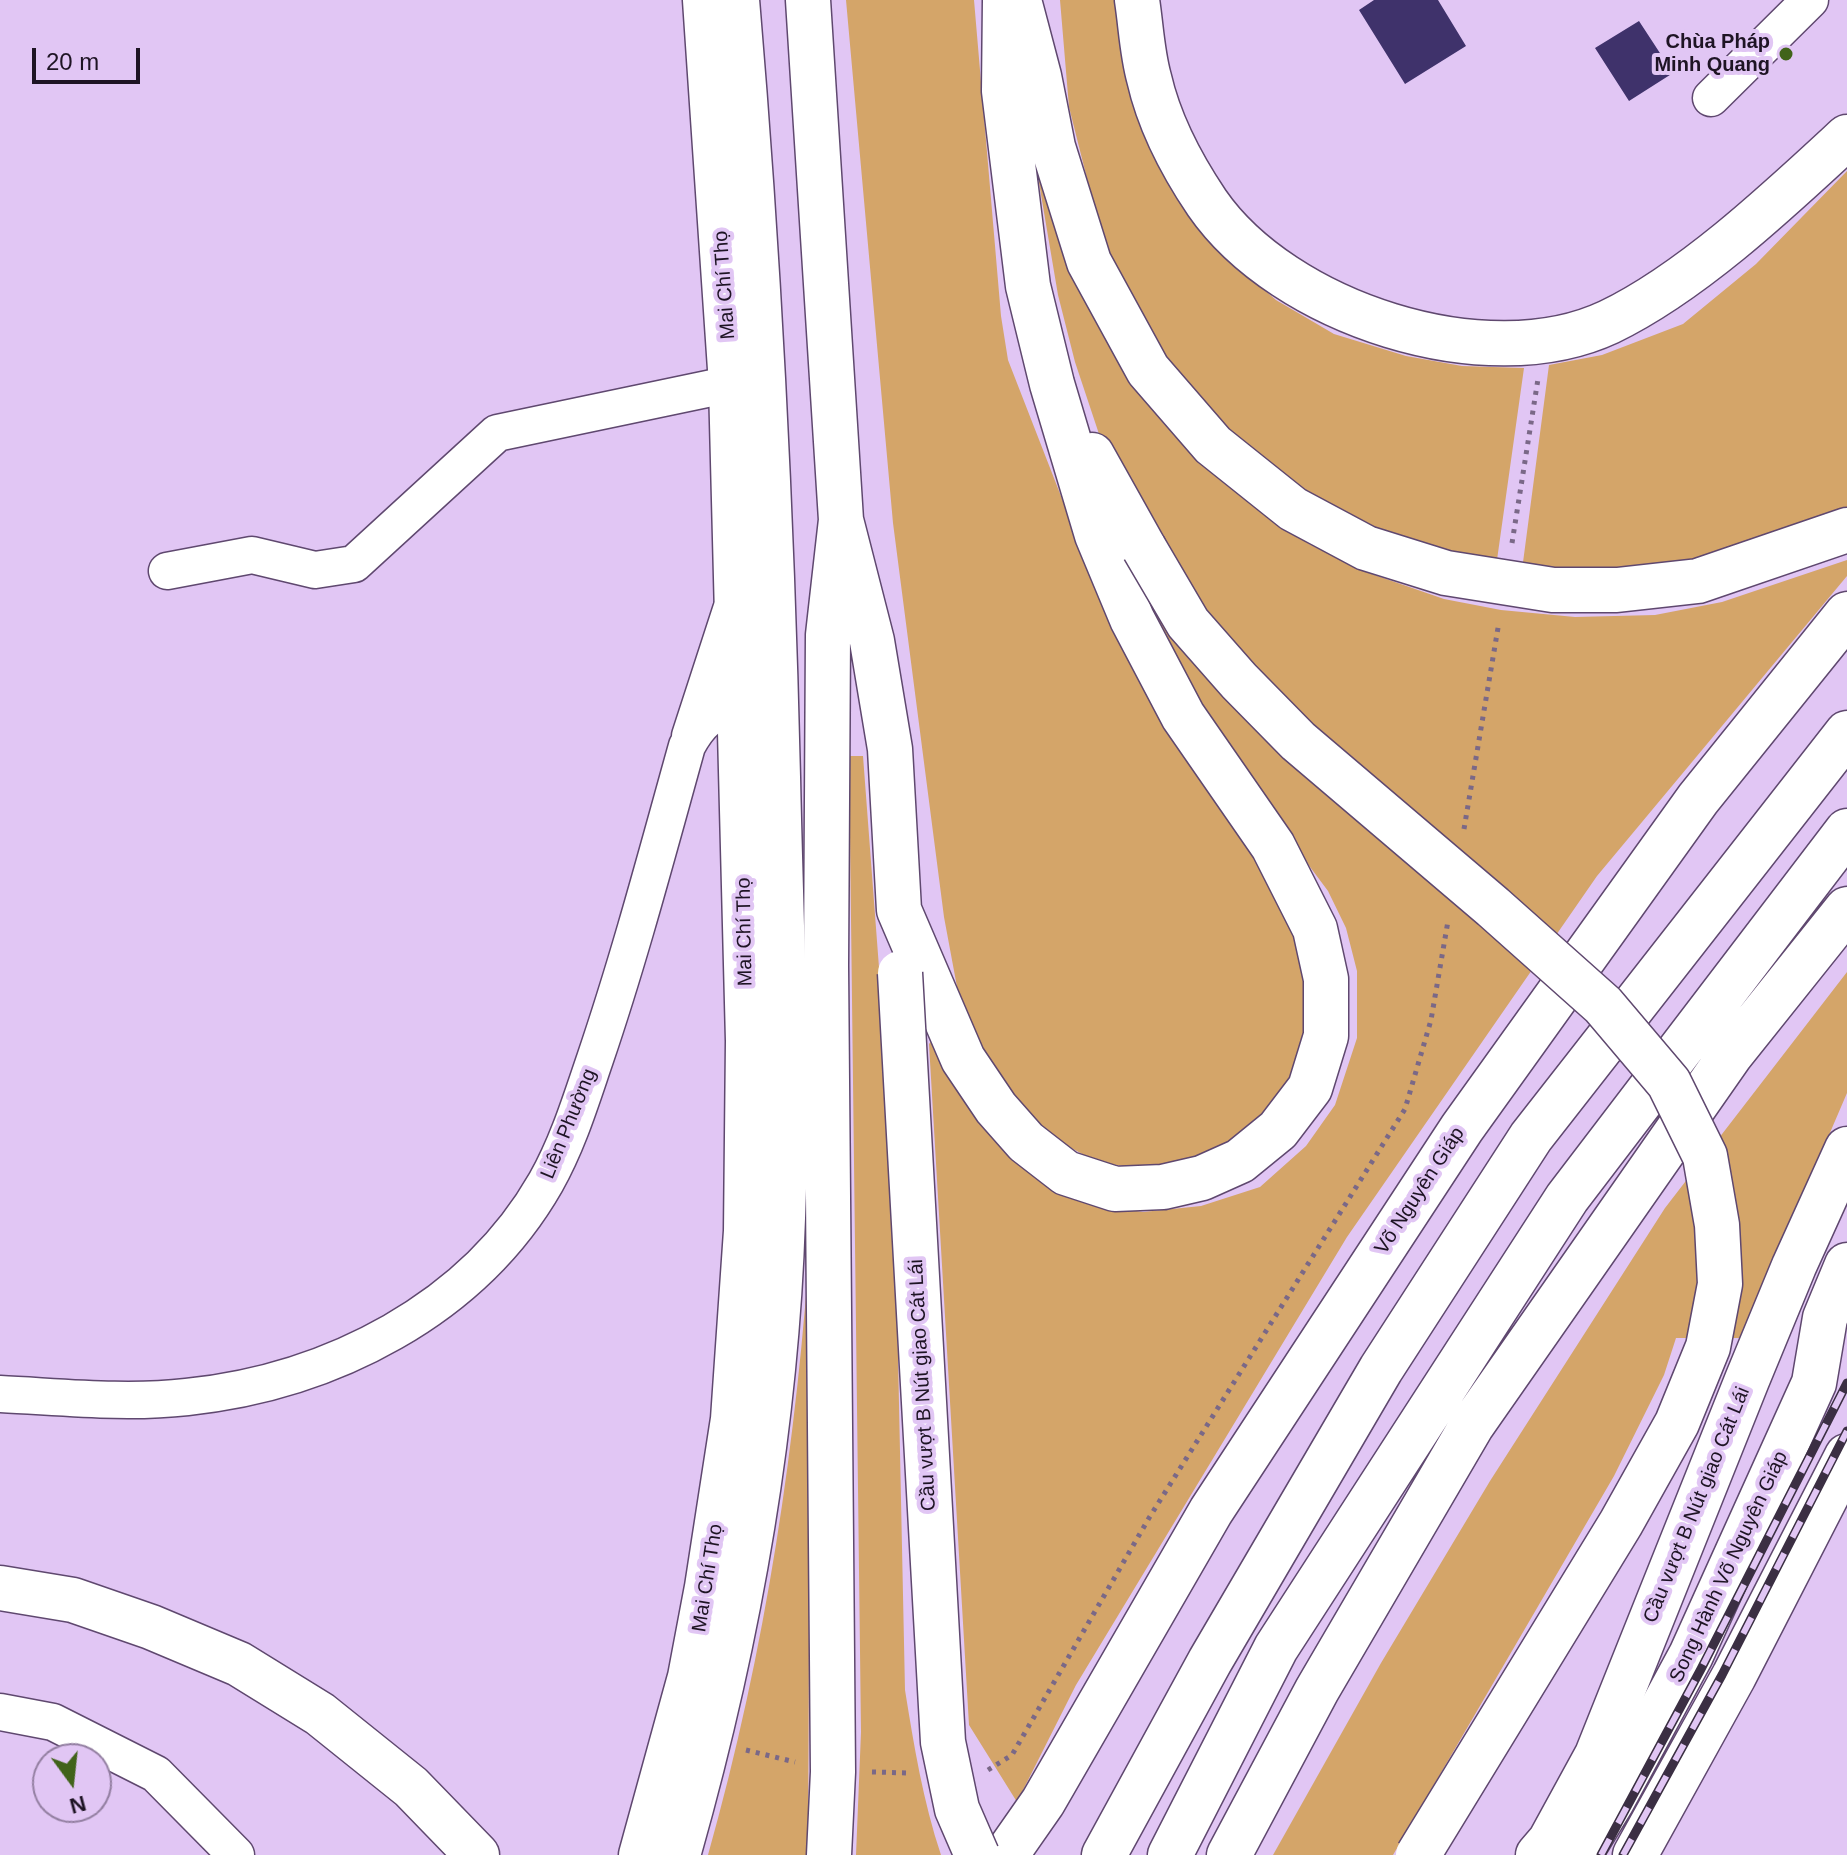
<!DOCTYPE html>
<html>
<head>
<meta charset="utf-8">
<style>
	body { margin:0 }
	#map { position:relative; width:1847px; height:1855px; overflow:hidden; background:#e1c6f4; font-family:Arial,sans-serif }
	canvas { display:block }
	.north { position:absolute; left:32px; top:1743px; width:80px; height:80px; box-sizing:border-box; background:#e1c6f4; border:2px solid #937fa1; border-radius:50%; rotate:165deg; font-size:22px; font-weight:700; line-height:32px; text-align:center; color:#1e1424 }
	.north::after { content:''; display:block; margin:auto; width:28px; height:36px; background:#41631a; clip-path:polygon(50% 0,100% 100%,50% 72%,0 100%) }
	.scale { position:absolute; left:32px; top:48px; width:108px; height:36px; box-sizing:border-box; border:4px solid #1e1424; border-top:0; padding-left:10px; font-size:24px; line-height:28px; white-space:nowrap; color:#1e1424; -webkit-text-stroke:6px #e1c6f4; paint-order:stroke }
</style>
</head>
<body>
<div id="map">
<canvas width="1847" height="1855"></canvas>
<div class="north">N</div>
<div class="scale">20 m</div>
</div>
<script>
const g = document.querySelector('canvas').getContext('2d');
g.lineJoin = 'round';
function fillPath(path, color) {
  g.fillStyle = color;
  g.fill(path, 'evenodd');
}
function strokePath(path, color, width, dash) {
  g.strokeStyle = color;
  g.lineWidth = width;
  g.lineCap = dash ? 'butt' : 'round';
  g.setLineDash(dash || []);
  g.stroke(path);
}
function drawText(font, color, halo, rows, align = 'center') {
  g.font = font + ' Arial,sans-serif';
  g.lineWidth = 8;
  g.setLineDash([]);
  g.textBaseline = 'middle';
  g.strokeStyle = halo;
  g.fillStyle = color;
  for (const [text, x, y, turn = 0] of rows) {
    g.save();
    g.translate(x, y);
    g.rotate((+turn || 0) * Math.PI / 180);
    g.textAlign = isNaN(turn) ? turn : align;
    if (halo) g.strokeText(text, 0, 0);
    g.fillText(text, 0, 0);
    g.restore();
  }
}
fillPath(new Path2D(`
	M846 0H974L1001 316 1008 360 1087 563 1287 898 1315 981 1295 1090 1206 1160 1136 1168 1097 1162 1062 1143 1023 1110 987 1059 960 1003 944 917 893 523Z
	M1060 0H1123L1226 257 1276 300 1334 334 1406 356 1462 366 1524 368 1496 567 1414 548 1285 483 1198 403 1131 305 1102 238 1069 107Z
	M1037 171 1075 275 1107 342 1163 423 1244 497 1309 544 1366 572 1444 599 1501 610 1575 617 1655 615 1722 602 1847 560V576L1597 876 1347 1237 1076 1685 1017 1802 969 1725 929 1044 936 1035 1097 1205 1143 1212 1201 1206 1260 1187 1306 1146 1335 1105 1357 1038V971L1346 928 1328 891 1204 725 1129 574 1160 617 1075 362 1058 295Z
	M1847 171V509L1696 566 1623 575 1522 570 1549 365 1602 355 1683 324 1756 264Z
	M849 756H863L894 1166 905 1690C914 1746 923 1801 941 1855H856L861 1732Z
	M1847 972V1093L1742 1338H1676L1664 1375 1614 1476 1393 1855H1273L1381 1663 1490 1481 1665 1208Z
	M811 1229 808 1855H708C766 1650 797 1441 811 1229Z`), '#d4a569');
fillPath(new Path2D(`
	M1374 0H1438L1466 46 1405 84 1359 10Z
	M1639 21 1673 73 1629 101 1595 48Z`), '#3f326b');
const minor = new Path2D(`
	M1711 98 1810 0
	M167 571 252 555 315 570 354 564 497 433 731 384
	M690 736 731 610
	M0 1394C62 1397 125 1404 187 1397 330 1382 473 1310 546 1182 568 1143 581 1100 595 1059 630 956 658 850 687 746 699 723 713 710 739 704
	M0 1712 53 1722 156 1774 236 1855`);
const major = new Path2D(`
	M1137 0C1141 26 1142 53 1149 78 1159 122 1182 166 1207 203 1283 313 1486 380 1609 322 1692 282 1779 200 1847 137
	M641 1855 690 1677 707 1587 733 1419 746 1231 748 1041 731 384 705 0
	M678 1855C737 1648 776 1433 783 1218 789 1071 781 924 778 777 772 518 759 258 737 0
	M1579 1855 1612 1801 1691 1655 1814 1383 1825 1318 1847 1265
	M1635 1855 1734 1676 1847 1456`);
const highway = new Path2D(`
	M808 0 841 520 828 635 826 965 833 1772 829 1855
	M1020 4 1039 76 1053 147 1089 262 1148 370 1213 445 1293 509 1366 548 1446 573 1553 590H1617L1698 581 1847 530
	M1092 455 1144 548
	M841 520 872 641 890 749 899 910 963 1059 996 1108 1026 1142 1066 1173 1115 1189 1163 1187 1202 1178 1240 1161 1278 1130 1310 1088 1326 1036V979L1315 929 1273 846 1183 716 1132 619 1097 535 1052 384 1028 286 1004 91 1005 0
	M0 1588 73 1600 151 1627 239 1664 320 1714 411 1787 477 1855
	M1006 1855 1043 1802 1211 1511 1462 1128 1698 799 1847 614
	M1104 1855 1210 1661 1381 1369 1531 1137 1847 733
	M1170 1855 1276 1648 1567 1198 1847 831
	M1229 1855 1317 1690 1472 1425 1731 1054 1847 909
	M1538 1855 1550 1841 1597 1755 1747 1380 1794 1266 1847 1149`);
strokePath(minor, '#5f486f', 39);
strokePath(major, '#5f486f', 47);
strokePath(highway, '#5f486f', 47);
strokePath(new Path2D(`
	M1512 543 1538 379
	M1464 829 1499 622
	M746 1750 795 1762
	M988 1770 1012 1755 1149 1518 1405 1109 1431 1020 1448 921
	M872 1772 910 1773`), '#7a6887', 5, [4, 6]);
strokePath(minor, '#fff', 36);
strokePath(major, '#fff', 44);
strokePath(highway, '#fff', 44);
const rail = new Path2D(`
	M1601 1855 1701 1669 1847 1383
	M1623 1855 1722 1675 1847 1431`);
strokePath(rail, '#3b2f43', 9);
strokePath(rail, '#e1c6f4', 6, [18]);
const highwayBridge = new Path2D(`
	M1144 548 1188 623 1239 681 1298 741 1493 907 1603 1005 1669 1083 1705 1156 1717 1225 1720 1284 1708 1347 1677 1423 1621 1523 1418 1855
	M900 973 943 1742 957 1809 977 1855`);
strokePath(highwayBridge, '#5f486f', 47, []);
strokePath(highwayBridge, '#fff', 44);
for (const [x, y, r, color] of [
	[1786,54,8,"#41631a"]
]) {
  const dot = new Path2D();
  dot.arc(x, y, r, 0, 2 * Math.PI);
  g.fillStyle = color;
  g.fill(dot);
  strokePath(dot, '#e1c6f4', 3);
}
drawText('bold 20px', '#1e1424', '#e1c6f4', [
	["Chùa Pháp",1770,42],
	["Minh Quang",1770,65]
], 'right');
drawText('20px', '#1e1424', '#e1c6f4', [
	["Mai Chí Thọ",725,285,-94],
	["Mai Chí Thọ",745,932,-91],
	["Liên Phường",569,1124,-68],
	["Võ Nguyên Giáp",1420,1191,-57],
	["Cầu vượt B Nút giao Cát Lái",923,1385,-93],
	["Cầu vượt B Nút giao Cát Lái",1697,1505,-68],
	["Song Hành Võ Nguyên Giáp",1729,1567,-65],
	["Mai Chí Thọ",708,1578,-81]
]);
</script>
</body>
</html>
